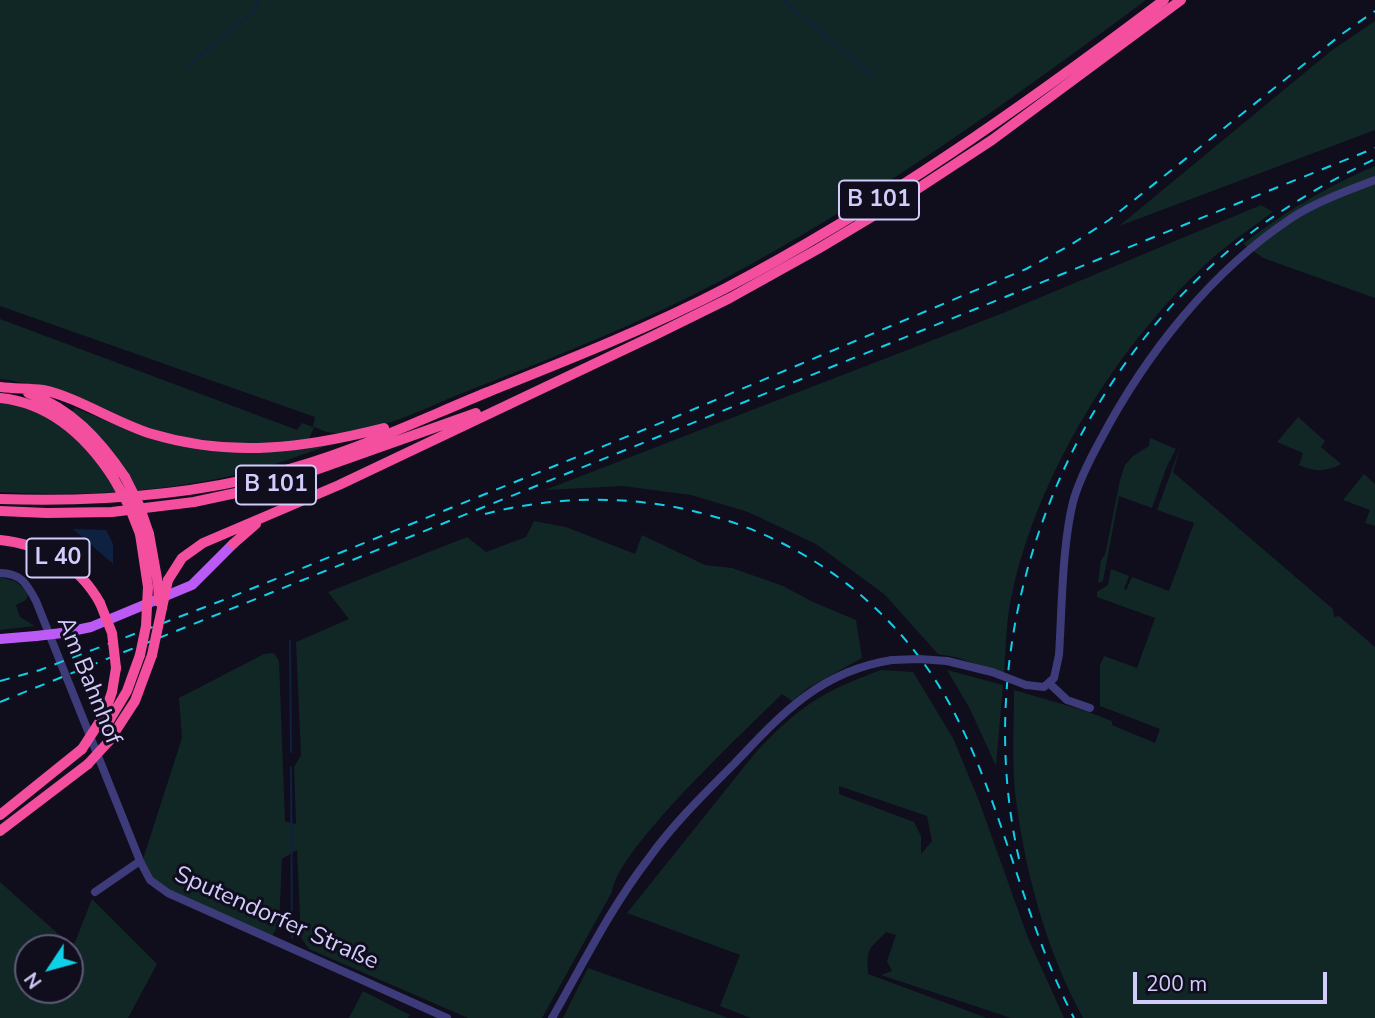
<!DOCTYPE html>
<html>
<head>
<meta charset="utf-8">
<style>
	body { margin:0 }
	#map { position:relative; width:1375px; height:1018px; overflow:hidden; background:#100d1d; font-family:"Nunito Sans",sans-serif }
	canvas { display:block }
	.north { position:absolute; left:14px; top:934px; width:70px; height:70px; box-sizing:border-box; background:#100d1d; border:2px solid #5e5976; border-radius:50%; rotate:234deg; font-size:19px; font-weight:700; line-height:28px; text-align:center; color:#d2ccfc }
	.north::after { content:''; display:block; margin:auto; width:24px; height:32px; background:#0ed0e6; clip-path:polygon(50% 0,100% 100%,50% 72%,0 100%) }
	.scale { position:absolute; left:1133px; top:972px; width:194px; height:32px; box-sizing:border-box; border:4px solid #d2ccfc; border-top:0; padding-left:9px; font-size:21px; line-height:24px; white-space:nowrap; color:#d2ccfc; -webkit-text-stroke:5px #100d1d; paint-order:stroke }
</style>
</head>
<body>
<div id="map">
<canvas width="1375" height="1018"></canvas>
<div class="north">N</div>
<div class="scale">200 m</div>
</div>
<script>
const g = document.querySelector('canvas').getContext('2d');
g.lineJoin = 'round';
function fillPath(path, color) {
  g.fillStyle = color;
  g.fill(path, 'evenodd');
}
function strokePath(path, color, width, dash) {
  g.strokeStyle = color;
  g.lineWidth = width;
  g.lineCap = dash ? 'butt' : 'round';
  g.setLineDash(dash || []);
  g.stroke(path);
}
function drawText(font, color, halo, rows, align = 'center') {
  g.font = font + ' "Nunito Sans",sans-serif';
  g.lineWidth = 6;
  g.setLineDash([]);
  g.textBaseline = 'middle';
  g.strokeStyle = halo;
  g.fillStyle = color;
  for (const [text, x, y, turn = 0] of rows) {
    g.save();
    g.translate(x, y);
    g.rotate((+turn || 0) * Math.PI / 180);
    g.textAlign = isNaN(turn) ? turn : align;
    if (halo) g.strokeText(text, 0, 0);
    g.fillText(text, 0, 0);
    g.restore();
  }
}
fillPath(new Path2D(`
	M0 0H1146C1010 101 872 200 722 280 641 323 555 357 470 390 429 406 377 434 334 433 327 433 320 429 314 427L308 441C245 448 182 442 122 420 82 404 43 383 0 379V319L297 430 302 423 313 427 315 417 0 306Z
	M1375 21V130L1119 226 1331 51Z
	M1375 166V298L1263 258 1243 244C1285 212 1325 187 1375 166Z
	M1261 205 1273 212C1250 229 1226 245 1206 264 1116 347 1038 474 1012 594 1006 619 1006 647 1004 673L955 657 938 654 884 594 816 544 748 512 691 495 623 486 545 490 1003 313Z
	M0 402 30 408 61 424 75 408 124 428 171 442 329 445C304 454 278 464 252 471 171 492 84 497 0 492Z
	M1298 417 1325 441 1321 447 1341 464C1326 472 1314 472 1299 465L1303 453 1277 442Z
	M1150 438 1176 449 1167 466 1152 508 1119 496 1103 581 1098 583 1101 560 1105 555 1120 480 1125 465 1133 456 1149 446Z
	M1181 445 1173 472 1333 609 1334 617 1339 616 1375 647V1018H1083C1046 950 1024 869 1015 792 1012 759 1014 723 1014 690L1086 711 1112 721V725L1155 743 1160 729 1100 706V665L1104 656 1137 668 1155 618 1097 597V592L1108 585 1111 569 1129 576 1124 589 1126 590 1132 577 1169 591 1194 523 1157 510Z
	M1364 474 1375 484V526L1365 523 1370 510 1343 500Z
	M534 521 566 527 635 554 642 535 705 565 732 568 783 586 813 602 856 620 862 658 808 688 792 701 782 694C747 729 617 849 612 892L542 1018H468L309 949 301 938 297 850 282 859 279 925 272 936 162 886 153 878 143 859 182 738 179 698 264 654 274 653 279 661 285 821 296 824 294 767 301 755 296 642 349 619 328 592 467 537 486 552 526 537Z
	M0 577 15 581 28 592C28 602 23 601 16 605L20 617 35 626 0 630Z
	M881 670 913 672 953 738 979 801 1028 938 1064 1018H1011L881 975 892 971 887 961 896 935 886 932C868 951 867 946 868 974L987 1018H751L720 1006 740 955 627 913 756 752C798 707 823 691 881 670ZM839 786 927 816 932 841 921 854V836L914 822 839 794Z
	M947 670 1003 685 996 766 970 709Z
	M0 882 73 947 92 899 157 964 128 1018H0ZM70 948V990H28V948Z
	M588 968 715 1013 728 1018H563Z
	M363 991 410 1015 408 1018H349Z`), '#102726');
fillPath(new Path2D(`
	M73 529 106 530 113 544V564Z`), '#0e2140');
strokePath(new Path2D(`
	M783 0 872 76
	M189 65 253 12 258 0
	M290 641 291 752
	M291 767 292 938`), '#0e2140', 2);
strokePath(new Path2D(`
	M0 573C21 573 27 584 36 601L140 861 150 880 168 893 447 1018
	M947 661 992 672
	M1050 684 1067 700 1090 708
	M1026 685 1044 687 1054 678 1059 655C1062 608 1062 547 1073 502 1079 480 1090 459 1101 439 1146 354 1211 271 1293 217 1318 201 1347 191 1375 180
	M95 892 140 861
	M552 1018C583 964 611 907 649 858 674 823 705 793 735 763 782 713 821 671 892 660`), '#3d3b79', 8);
strokePath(new Path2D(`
	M62 633 91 627 192 585 233 544
	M0 639 36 636`), '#bc5af5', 10);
strokePath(new Path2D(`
	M0 387C14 389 29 388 43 390 77 397 116 423 152 434 232 458 305 448 384 428
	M28 393C72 409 99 439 125 477
	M0 398C51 403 87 437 114 479
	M0 499C91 502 181 497 270 474 345 456 417 421 488 392 568 360 649 328 726 288 882 206 1024 106 1164 0
	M0 511 47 513 112 512 194 502 273 485 476 413
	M140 534 148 587
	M149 534 158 584
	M0 540C42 544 79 565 100 603
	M233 544 256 524
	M168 580 182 558 203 543 339 485 655 335 730 298 818 249 905 197 992 140 1181 0
	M104 715 112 692 116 668
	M106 726 127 691 140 655
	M109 741 135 701 152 655
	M0 815 82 749
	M0 831 88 764`), '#f44f9e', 10);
strokePath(new Path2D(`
	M485 514C673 465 872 544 959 722 1006 817 1025 924 1074 1018
	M0 681 40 670 226 599 668 420 1026 269 1069 246 1109 220 1342 34 1375 11
	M0 702 1375 148
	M1019 859C969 639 1057 397 1227 252 1272 214 1322 184 1375 159`), '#0ed0e6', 2, [10, 9]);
strokePath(new Path2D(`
	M892 660 919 659 947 661
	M992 672 1026 685`), '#3d3b79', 8);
strokePath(new Path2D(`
	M36 636 62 633`), '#bc5af5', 10);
strokePath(new Path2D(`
	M125 477 139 505 149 534
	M114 479 129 506 140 534
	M158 584 159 602
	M100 603 112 633 116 668
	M140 655 146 626 148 587
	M152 655 168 580
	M82 749 104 715
	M88 764 109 741`), '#f44f9e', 10);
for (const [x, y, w] of [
	[879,200,80],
	[276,485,80],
	[58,558,63]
]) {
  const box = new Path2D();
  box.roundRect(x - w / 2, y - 19.5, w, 39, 5);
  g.fillStyle = '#100d1d';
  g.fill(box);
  strokePath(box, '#d2ccfc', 2);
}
drawText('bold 23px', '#d2ccfc', null, [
	["B 101",879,200],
	["B 101",276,485],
	["L 40",58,558]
]);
drawText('24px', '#d2ccfc', '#100d1d', [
	["Am Bahnhof",88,681,68],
	["Sputendorfer Straße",276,919,24]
]);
</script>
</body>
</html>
